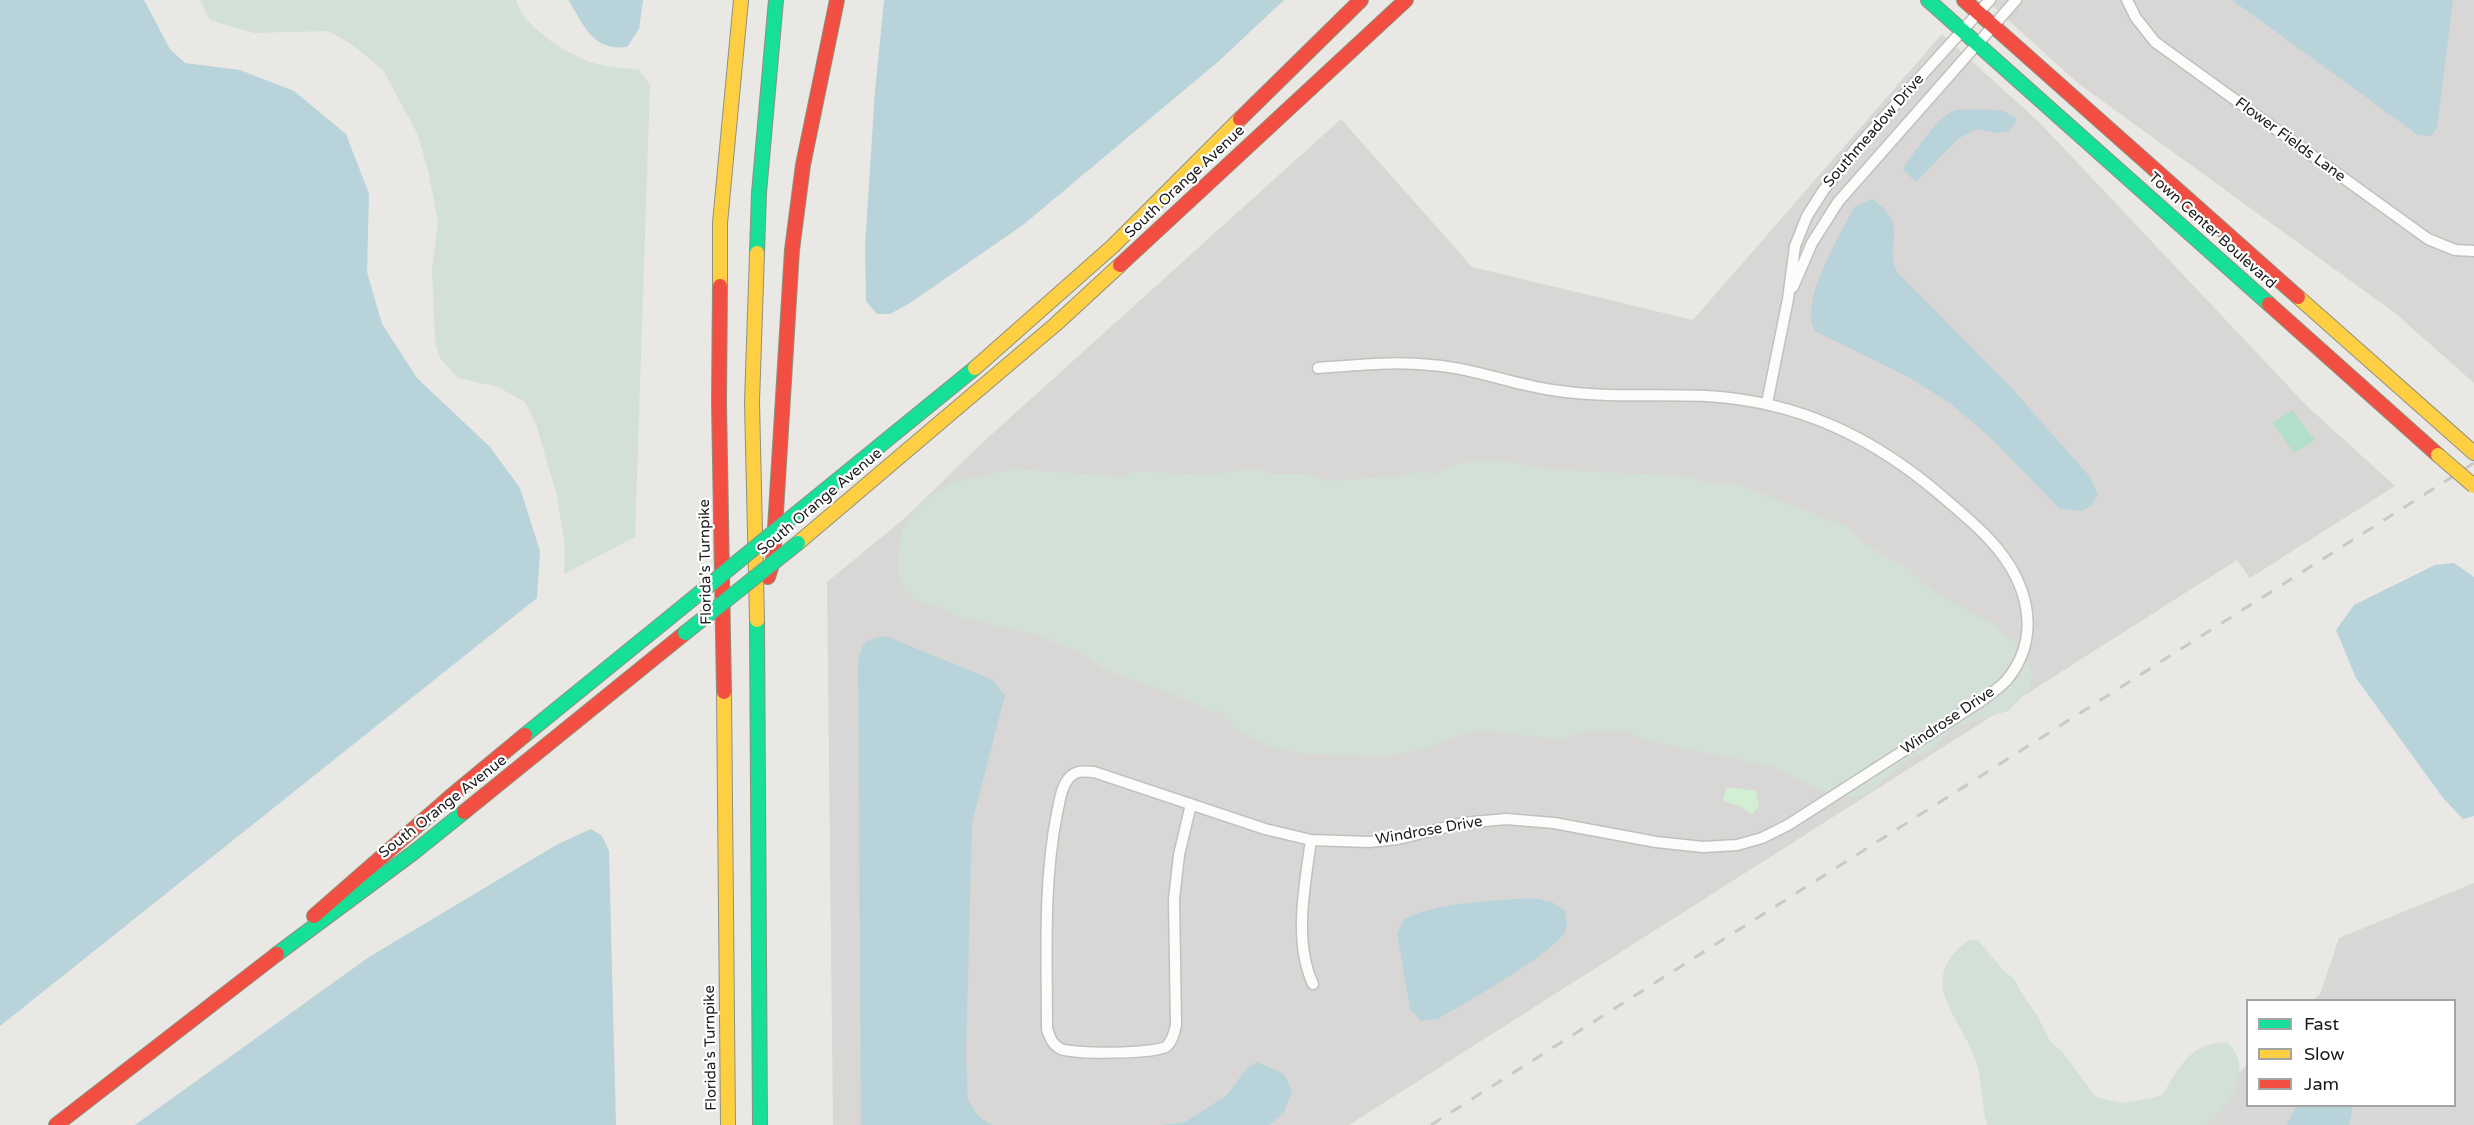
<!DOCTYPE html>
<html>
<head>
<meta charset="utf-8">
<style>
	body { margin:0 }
	#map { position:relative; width:2474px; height:1125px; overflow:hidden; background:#e9e8e4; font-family:"Varela Round",sans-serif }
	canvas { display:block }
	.legend { position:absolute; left:2246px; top:999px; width:210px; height:108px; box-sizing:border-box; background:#fff; border:2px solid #a4a4a4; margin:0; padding:8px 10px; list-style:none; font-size:18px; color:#1b1b1b }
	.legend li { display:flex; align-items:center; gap:12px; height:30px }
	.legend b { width:30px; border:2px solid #a4a4a4 }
</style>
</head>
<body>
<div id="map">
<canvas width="2474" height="1125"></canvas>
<ul class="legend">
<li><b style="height:8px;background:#16e098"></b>Fast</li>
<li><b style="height:8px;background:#ffcf43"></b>Slow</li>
<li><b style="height:8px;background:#f24e42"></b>Jam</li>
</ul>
</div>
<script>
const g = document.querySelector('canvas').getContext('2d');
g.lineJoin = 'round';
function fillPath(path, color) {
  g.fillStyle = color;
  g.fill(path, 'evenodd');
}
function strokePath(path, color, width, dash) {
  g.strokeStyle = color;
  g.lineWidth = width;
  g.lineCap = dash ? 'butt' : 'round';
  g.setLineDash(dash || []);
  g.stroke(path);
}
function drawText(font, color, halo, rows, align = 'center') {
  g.font = font + ' "Varela Round",sans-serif';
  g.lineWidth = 4.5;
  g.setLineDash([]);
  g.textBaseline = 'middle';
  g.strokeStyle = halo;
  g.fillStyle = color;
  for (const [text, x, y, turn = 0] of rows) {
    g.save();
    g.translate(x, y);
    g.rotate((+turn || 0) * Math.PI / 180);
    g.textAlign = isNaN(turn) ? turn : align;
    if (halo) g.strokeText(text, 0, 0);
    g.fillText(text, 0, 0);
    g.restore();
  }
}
fillPath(new Path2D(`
	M1986 0H2474V383L2395 313 2079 84Z
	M1942 34 2039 122 2307 406 2395 486 2250 578 2237 560 1349 1125H833L827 582 906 517 982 443 1341 119 1472 267 1693 320Z
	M2474 883V1125H2186L2247 1065 2248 1106H2454V1000H2313L2320 994 2339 938Z`), '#d8d7d5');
fillPath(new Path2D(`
	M200 0H516C522 27 572 58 597 64 611 67 625 68 639 70L650 85 635 537 564 574 565 548 557 496 536 424 525 402 498 387 458 378 440 358 435 341 432 270 438 222 428 170 417 133 383 70 353 45 328 31 254 33 210 20Z
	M1496 460 1558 470 1682 476 1715 484H1736L1846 526 1863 543 1908 568 1931 590 1997 627 2021 647 2032 673 2030 689 2008 711 1954 727 1931 751 1909 759 1867 794 1853 798 1822 791 1774 767 1640 739 1629 730 1587 731 1562 739 1477 730 1424 749 1385 757 1298 753 1269 746 1238 731 1220 712 1209 711 1193 702 1104 669 1079 652 1036 635 964 618 916 600 906 591 897 571 901 533 909 517 925 499 952 482 1015 469 1123 477 1134 471 1205 475 1255 469 1274 474H1305L1328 481 1402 476 1421 471 1435 474 1456 464Z
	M1969 940H1978L2002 969 2015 980 2022 994 2037 1015 2050 1041 2064 1054 2096 1097 2122 1103 2157 1097 2162 1095C2180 1067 2189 1043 2227 1042 2255 1068 2230 1106 2207 1125H1987C1981 1104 1983 1082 1976 1061 1961 1016 1913 981 1969 940Z`), '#d2e0d8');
fillPath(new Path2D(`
	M1727 787 1756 791 1759 806 1752 814 1738 805 1725 802 1723 799Z`), '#d2efd4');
fillPath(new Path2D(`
	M2292 410 2315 440 2294 453 2273 423Z`), '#b2decc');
fillPath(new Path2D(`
	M0 0H144L170 49 185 63 240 70 294 91 346 134 369 194 367 272 382 324 417 378 490 447 520 488 540 551 537 598 0 1026Z
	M568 0H643L639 29 627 47C591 51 585 25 568 0Z
	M884 0H1284L1219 61 1023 225 910 303 890 314H877L866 301 865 245 875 91Z
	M2232 0H2453L2437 128 2431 136 2418 135Z
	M1981 109 2003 111 2015 117 2016 122 2009 131 1996 133 1976 129 1958 139 1916 182 1903 170 1907 162C1918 148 1937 118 1953 111 1960 108 1972 111 1981 109Z
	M1872 199C1911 226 1884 240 1897 272L2008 384 2090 477 2098 495 2091 506 2081 511 2060 509 1991 438 1951 404 1910 378 1815 331C1799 300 1839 238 1854 207Z
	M2454 563 2474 577V816L2463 819 2443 798 2356 678 2336 630 2354 605 2435 565Z
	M886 636 993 680 1005 695 972 823 966 1056 968 1100 978 1116 992 1125H861L858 661C864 639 865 640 886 636Z
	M591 829 602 836 609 851 616 1125H135L369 957 558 844Z
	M1533 898 1552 902 1565 911C1566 917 1568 924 1566 929 1561 950 1461 1005 1438 1019L1421 1021 1410 1009 1397 934 1404 919C1442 901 1491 901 1533 898Z
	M1257 1062 1284 1074 1292 1090 1284 1113 1269 1125H1161L1185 1122 1227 1095 1246 1069Z
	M2296 1106H2353L2349 1125H2287Z`), '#b9d3da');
const street = new Path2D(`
	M2127 0 2136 18 2155 42 2428 239 2455 250 2474 251
	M1793 287 1812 243 1838 202 2016 0
	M1767 403 1788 299 1795 246 1807 216 1823 191 1856 148 1990 0
	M1191 804 1179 855 1174 899 1176 1025C1174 1033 1173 1040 1167 1046 1157 1054 1070 1055 1059 1048 1051 1043 1050 1037 1047 1029 1047 956 1043 884 1057 813 1060 801 1061 787 1069 778 1076 770 1084 771 1094 772L1265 829 1311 840 1369 842 1398 839 1463 823 1506 819 1554 823 1656 842 1703 847 1737 845 1762 838 1788 825 1981 701C1989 695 1999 688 2006 681 2032 650 2033 613 2017 579 2002 546 1971 521 1944 498 1875 438 1799 401 1706 396 1654 394 1603 398 1552 390 1511 384 1473 368 1431 365 1393 361 1355 365 1318 368
	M1311 840C1305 885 1293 941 1313 984`);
const fast = new Path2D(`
	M1928 0 2269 304
	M757 253 759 193 776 0
	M797 513 975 368
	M757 620 760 1125
	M525 735 685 605
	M277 954 413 853 464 812`);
const slow = new Path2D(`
	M720 286V223L741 0
	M2298 297 2474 453
	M975 368 1113 246 1240 119
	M798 543 1056 324 1120 265
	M757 620 752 402 757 253
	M724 692 728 1125`);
const jam = new Path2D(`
	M1964 0 2298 297
	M1240 119 1361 0
	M1120 265 1406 0
	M720 286 719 402 724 692
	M2269 304 2438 455
	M768 577 773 561 792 250 803 165 837 0
	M464 812 685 633
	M314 916 450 797 525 735
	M56 1125 277 954`);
strokePath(street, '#c0c0be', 13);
strokePath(fast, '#8f917e', 16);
strokePath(slow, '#8f917e', 16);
strokePath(jam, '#8f917e', 16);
strokePath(street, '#fcfcfb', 10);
strokePath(fast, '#16e098', 14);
strokePath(slow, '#ffcf43', 14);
strokePath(jam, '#f24e42', 14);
strokePath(new Path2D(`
	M1431 1125 2474 463`), '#c9c9c8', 3, [12, 12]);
const fastBridge = new Path2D(`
	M685 605 797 513
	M685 633 798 543`);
const slowBridge = new Path2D(`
	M2438 455 2474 486`);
strokePath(fastBridge, '#8f917e', 16, []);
strokePath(slowBridge, '#8f917e', 16, []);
strokePath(fastBridge, '#16e098', 14);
strokePath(slowBridge, '#ffcf43', 14);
drawText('15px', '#1b1b1b', '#fff', [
	["Southmeadow Drive",1874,131,-49],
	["Flower Fields Lane",2290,140,36],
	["South Orange Avenue",1185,182,-43],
	["Town Center Boulevard",2212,231,42],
	["South Orange Avenue",820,502,-40],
	["Florida's Turnpike",706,562,-91],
	["Windrose Drive",1948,721,-34],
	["South Orange Avenue",443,807,-38],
	["Windrose Drive",1429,831,-10],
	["Florida's Turnpike",711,1048,-91]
]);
</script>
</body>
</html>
